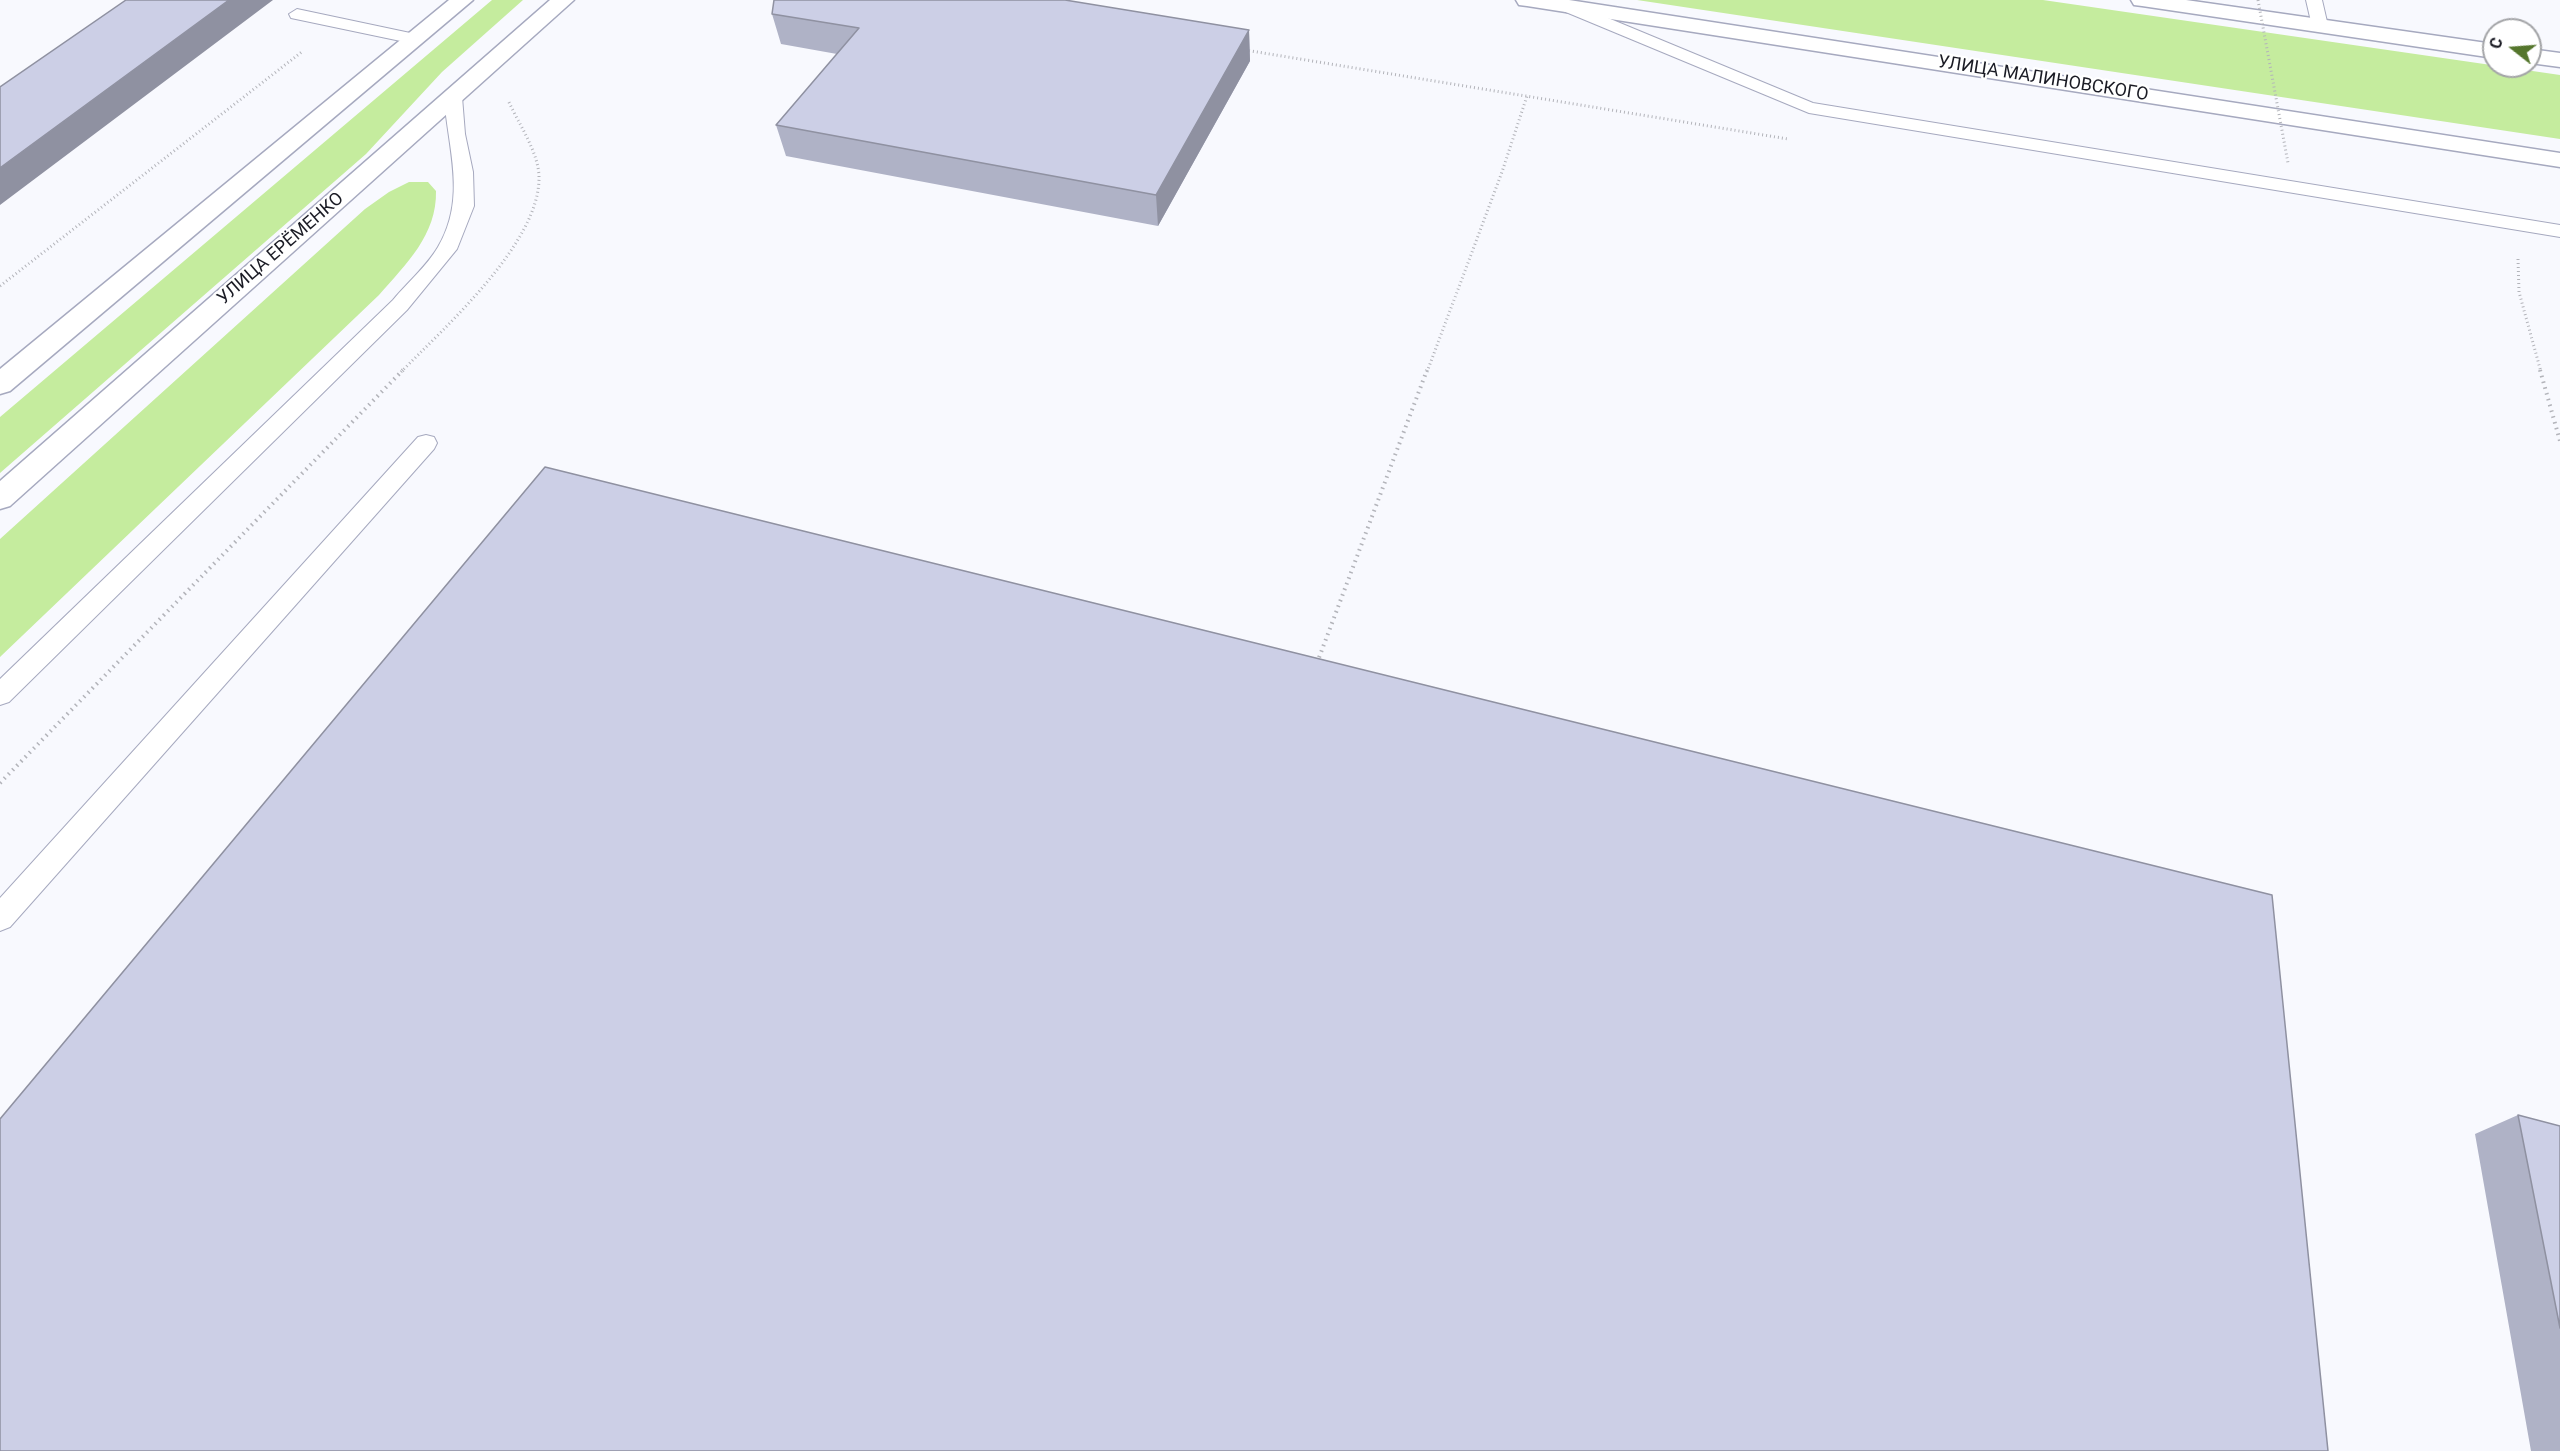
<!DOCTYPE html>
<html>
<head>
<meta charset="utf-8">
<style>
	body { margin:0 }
	#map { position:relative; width:2560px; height:1451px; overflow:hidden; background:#f8f9fe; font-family:Roboto,sans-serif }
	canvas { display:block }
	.north { position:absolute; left:2482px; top:18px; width:60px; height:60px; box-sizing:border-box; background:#fff; border:2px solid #a3a4a7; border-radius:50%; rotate:287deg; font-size:16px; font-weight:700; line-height:24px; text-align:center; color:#1a1b24 }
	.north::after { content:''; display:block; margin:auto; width:21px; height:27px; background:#55762d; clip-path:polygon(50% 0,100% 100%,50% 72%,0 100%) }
</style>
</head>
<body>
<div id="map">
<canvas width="2560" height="1451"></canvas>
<div class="north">С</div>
</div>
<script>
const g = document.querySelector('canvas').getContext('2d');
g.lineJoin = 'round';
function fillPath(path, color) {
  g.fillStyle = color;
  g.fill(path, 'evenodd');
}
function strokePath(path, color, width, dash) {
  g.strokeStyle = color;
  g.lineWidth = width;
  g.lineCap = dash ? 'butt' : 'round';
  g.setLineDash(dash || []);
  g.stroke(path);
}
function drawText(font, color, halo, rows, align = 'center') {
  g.font = font + ' Roboto,sans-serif';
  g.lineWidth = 4.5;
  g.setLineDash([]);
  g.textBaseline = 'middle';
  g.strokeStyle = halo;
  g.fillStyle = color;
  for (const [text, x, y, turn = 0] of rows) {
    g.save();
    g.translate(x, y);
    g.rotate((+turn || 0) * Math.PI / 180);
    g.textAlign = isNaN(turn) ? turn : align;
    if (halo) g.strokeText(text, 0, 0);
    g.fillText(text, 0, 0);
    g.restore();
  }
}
fillPath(new Path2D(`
	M492 0H523L442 72 366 154 0 473V417Z
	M1637 0H2043L2560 75V139Z
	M409 182H428L436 191C437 235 406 264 379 295L0 657V539L365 209 389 192Z`), '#c5ec9e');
const service = new Path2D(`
	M2306 0H2322L2328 26 2326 30 2320 31 2312 26Z
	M1567 1 1813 103 2560 225V237L1809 113 1561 10 1559 6 1561 2Z
	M297 9 415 34 421 35 423 39 421 43 415 44 291 18 289 14Z
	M453 92 459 93 462 97 465 134 473 172 474 206 457 249 407 310 9 702 0 705V679L393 300C407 283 427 266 438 247 467 198 448 149 444 97L447 93Z
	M426 435 434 437 437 443 434 449 10 927 0 931V898L418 437Z`);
const tertiary = new Path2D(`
	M449 0H473L10 391 0 394V369Z
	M550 0H574L10 506 0 509V481Z`);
const trunk = new Path2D(`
	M1516 0H1569L2560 153V167L1527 6 1519 5Z
	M2131 0H2186L2494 44V58L2142 6 2134 5Z
	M2530 49 2560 53V67L2530 63Z`);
strokePath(service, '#a6a9bf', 2);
strokePath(tertiary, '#a6a9bf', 3);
strokePath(trunk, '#a6a9bf', 3);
strokePath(new Path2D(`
	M1245 50 1788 139
	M2518 259 2519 292 2541 372
	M0 286 303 51
	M401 372C445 327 541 242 539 176 538 151 518 123 508 100
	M1427 372 1502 172 1527 96`), '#b3b4ba', 3, [1, 3]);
strokePath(new Path2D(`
	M2540 370 2560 441
	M1317 663 1427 370
	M0 783 403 370`), '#b3b4ba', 4, [1.5, 4.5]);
fillPath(service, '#fff');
fillPath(tertiary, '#fff');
fillPath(trunk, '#fff');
strokePath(new Path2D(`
	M2258 0 2288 163`), '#b3b4ba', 3, [1, 3]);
fillPath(new Path2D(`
	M772 14 1249 30 1250 61 1158 226 786 156 776 125 837 54 781 44Z
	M2518 1115 2560 1126V1451H2531L2475 1134Z`), '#afb2c6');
fillPath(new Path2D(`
	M229 0H273L0 205V168Z
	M1249 30 1250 61 1158 226 1156 195Z`), '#8f91a1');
const building = new Path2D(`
	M126 0H229L0 168V87Z
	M774 0H1065L1249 30 1156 195 776 125 859 28 772 14Z
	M545 467 2272 895 2328 1451H0V1119Z
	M2518 1115 2560 1126V1328Z`);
fillPath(building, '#cccfe6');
strokePath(building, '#8f91a1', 1.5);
drawText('18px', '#1a1b24', '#fff', [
	["УЛИЦА МАЛИНОВСКОГО",2043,79,9],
	["УЛИЦА ЕРЁМЕНКО",281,249,-41]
]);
</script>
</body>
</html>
